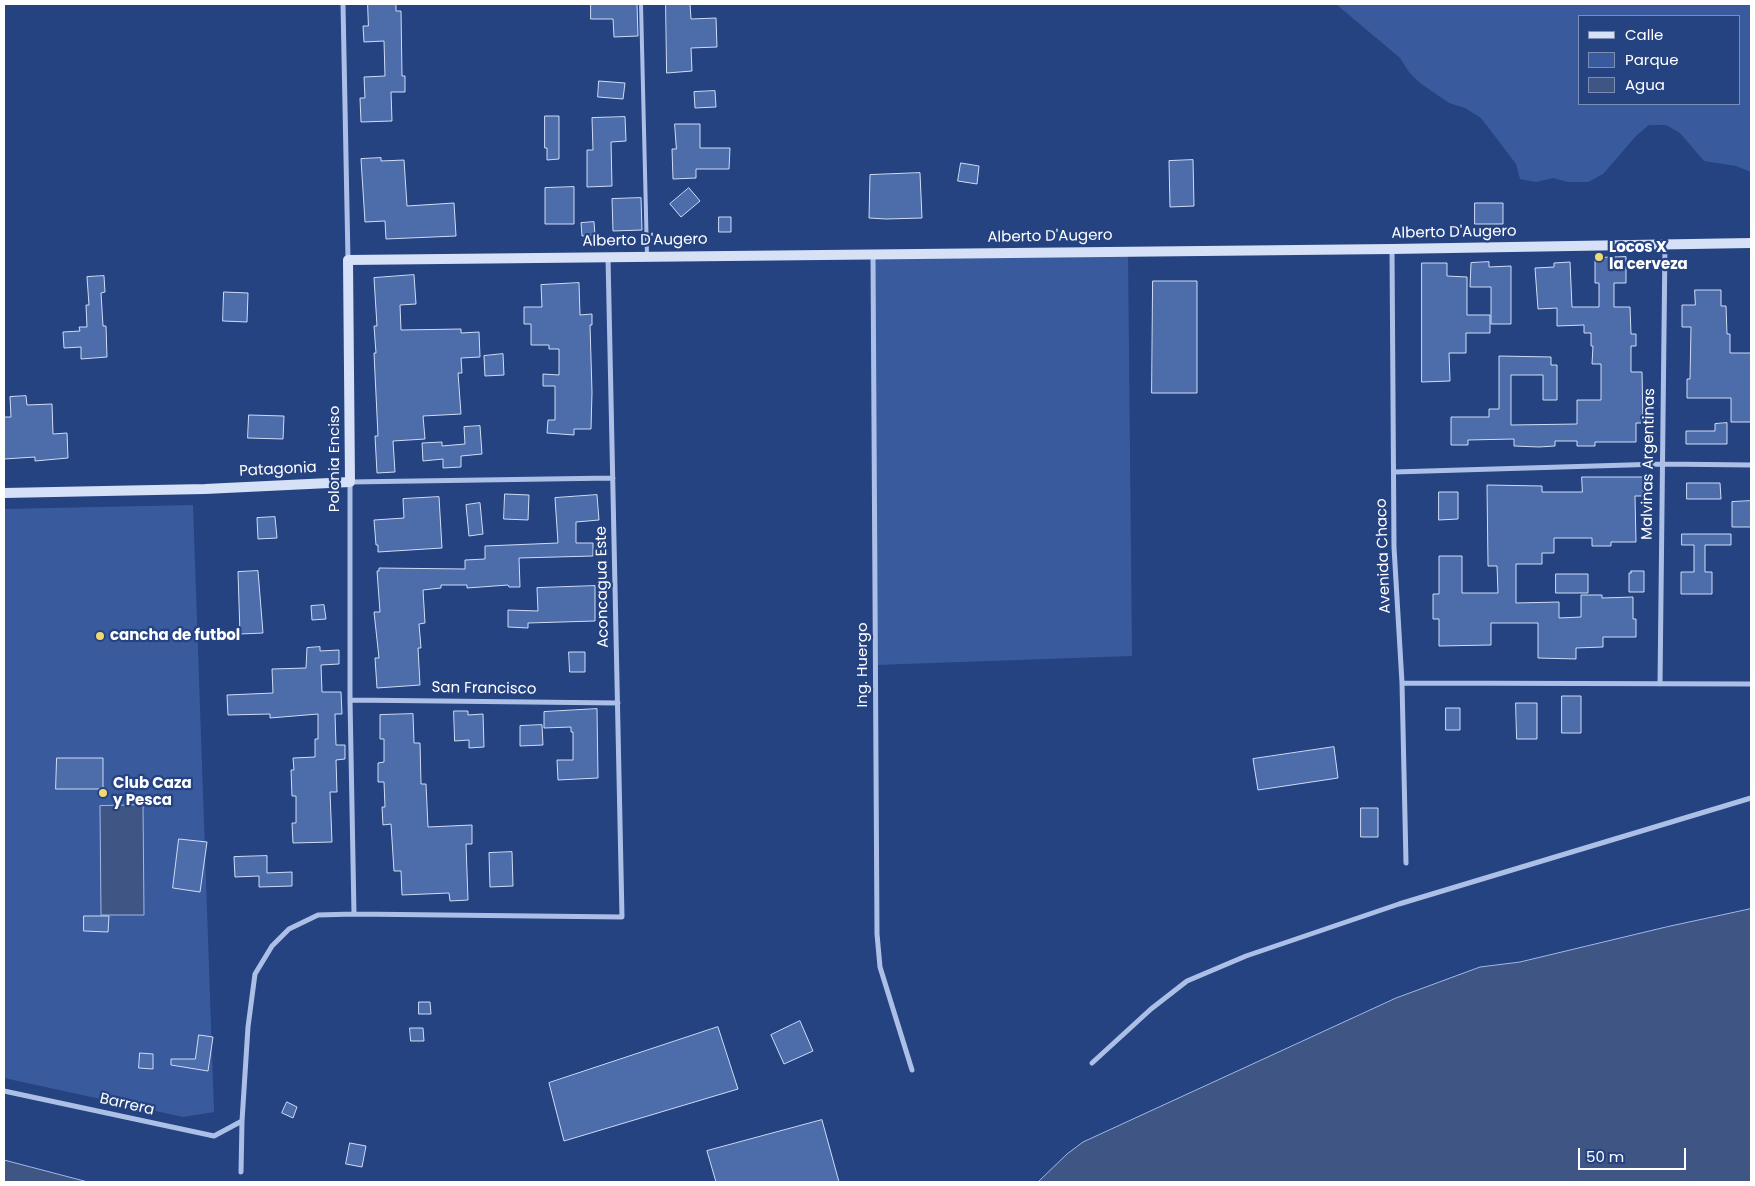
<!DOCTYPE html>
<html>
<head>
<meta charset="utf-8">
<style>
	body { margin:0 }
	#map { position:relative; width:1755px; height:1186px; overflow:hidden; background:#254281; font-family:Poppins,sans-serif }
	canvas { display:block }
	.frame { position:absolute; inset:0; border:5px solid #fff; pointer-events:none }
	.legend { position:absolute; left:1578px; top:15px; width:162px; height:90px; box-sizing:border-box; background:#254281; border:1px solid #7c8eb3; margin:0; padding:6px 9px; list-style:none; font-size:15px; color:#fff }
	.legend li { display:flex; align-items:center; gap:10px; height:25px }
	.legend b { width:25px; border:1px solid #7c8eb3 }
	.scale { position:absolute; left:1578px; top:1148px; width:108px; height:22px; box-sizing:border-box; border:2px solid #fff; border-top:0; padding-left:6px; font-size:15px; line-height:18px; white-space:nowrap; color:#fff; -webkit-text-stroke:4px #254281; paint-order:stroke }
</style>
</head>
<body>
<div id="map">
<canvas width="1755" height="1186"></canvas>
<div class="frame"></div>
<ul class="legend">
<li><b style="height:6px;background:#d6e0f6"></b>Calle</li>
<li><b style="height:14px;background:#395b9e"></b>Parque</li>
<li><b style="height:14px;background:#3f5583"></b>Agua</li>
</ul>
<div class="scale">50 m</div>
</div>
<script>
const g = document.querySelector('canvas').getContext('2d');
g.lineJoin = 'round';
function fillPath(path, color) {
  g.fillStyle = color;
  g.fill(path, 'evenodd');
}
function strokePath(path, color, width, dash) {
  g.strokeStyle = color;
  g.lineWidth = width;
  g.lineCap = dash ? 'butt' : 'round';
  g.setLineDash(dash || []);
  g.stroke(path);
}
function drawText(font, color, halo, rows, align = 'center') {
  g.font = font + ' Poppins,sans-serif';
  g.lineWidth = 4.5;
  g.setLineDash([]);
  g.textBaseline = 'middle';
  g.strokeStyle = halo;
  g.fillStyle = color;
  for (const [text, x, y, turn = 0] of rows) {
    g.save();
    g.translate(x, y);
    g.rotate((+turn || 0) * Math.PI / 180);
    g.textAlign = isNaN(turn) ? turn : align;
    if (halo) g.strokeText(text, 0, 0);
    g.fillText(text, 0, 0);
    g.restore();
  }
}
fillPath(new Path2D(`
	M1336 4H1751V172L1736 166 1704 161 1680 133 1666 125H1649L1636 136 1603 174 1588 182H1568L1553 178 1536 182 1520 179 1516 164 1481 118 1465 108 1449 103 1420 83 1409 72 1400 58ZM1579 16H1739V104H1579Z
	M1128 252 1132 656 875 665 873 254Z
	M193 505 214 1112 183 1117 4 1078V509Z`), '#395b9e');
const water = new Path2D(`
	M143 805 144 915H101L100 806Z
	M1751 909V1182H1038L1067 1154 1083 1142 1396 998 1480 967 1520 962 1666 927Z
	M4 1160 88 1182H4Z`);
fillPath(water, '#3f5583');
strokePath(water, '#a0b9e7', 1);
const building = new Path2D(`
	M368 4H396V11H401L402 76H405V92H391L392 121 361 122 360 98H365L364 77 385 76 384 41 364 42 363 26H368Z
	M591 4H637L638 36 614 37 613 19H591Z
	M666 4H690L691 19 716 18 717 47 691 48 692 71 667 73Z
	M599 81 625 83 623 99 598 97Z
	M715 91 716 107 695 108 694 92Z
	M545 116H559V159L547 160V148H545Z
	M625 117 626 141 611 142 612 186 587 187V150H593L592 118Z
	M675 124H700V148H730L729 169H696V178L673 179 672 149H676Z
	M381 158V161L404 160 407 206 454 203 456 236 386 239 385 221 365 222 361 159Z
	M1193 160 1194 206 1170 207 1169 161Z
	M961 163 979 166 977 184 958 181Z
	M920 173 922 218 886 219 869 218 870 175Z
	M574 187V224H545V188Z
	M689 188 700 201 681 217 670 204Z
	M641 198 642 230 613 231 612 199Z
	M1475 203H1503V224H1475Z
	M719 217H731V232H719Z
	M594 222 595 235 582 236 581 223Z
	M1626 257V283H1614V307H1630L1631 334H1636V346H1631V372H1642L1643 423H1636V442H1595V446H1577V441H1555V446L1539 447 1514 446V439L1468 440V445H1451V417H1489V409H1499V356L1551 357V365H1557V400H1543V375H1511V425L1577 424V400H1601V364H1592L1593 346H1591V333H1584V325L1557 326V308L1538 309 1535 268 1554 267V263L1570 262 1572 307H1599V283H1595V258Z
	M1489 262V267L1511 266V324H1491V287H1470L1471 263Z
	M1422 263H1447V276L1467 277V315H1490V333H1466V353H1449L1450 381 1422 382Z
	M414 275 416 304 400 305 401 330 461 329V333L479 332 480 357 461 358 462 373H458L461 414 423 416 425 439 393 441 395 472 377 473 375 436H378L374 353H376L374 326H377L374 278Z
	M104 276 105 292 101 293 103 326H106L107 357 81 359V347L64 348 63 332 80 331 79 327H87L86 305H89L87 277Z
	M1153 281H1197V393H1152Z
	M579 283 580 315 592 314V325H590L592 392 591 429H574V435L547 433 548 420H555V386H543V374L559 375V349H549V345H531V324H524V307H542L541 285Z
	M1695 290H1721V306H1726L1727 334H1730V353H1751V422H1731V398H1687V379H1690L1691 327H1682V305H1695Z
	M224 292 248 293 247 322 223 321Z
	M503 354 504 375 485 376 484 356Z
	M26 396 27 405 52 404 53 434 67 433 68 458 35 461V457L4 459V417H11L10 397Z
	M249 415 284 416 283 439 248 438Z
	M1727 423V444H1686V431H1715V424Z
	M480 426 482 454 461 456V467L443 468V459L423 461 422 443 442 442V446L465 444 464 427Z
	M1582 477H1644V496H1635L1636 542H1611V546H1592V538H1554V553H1542V564H1516V603L1559 602V618L1581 617V595H1602V598L1633 597V619H1636V637H1603V647L1576 648V659L1538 658V623H1491V645L1439 646V619H1433V594H1439V556H1462V593H1498L1497 566H1488L1487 485 1542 486V492H1582Z
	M1687 483H1720L1721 499H1687Z
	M1439 492H1458V519L1439 520Z
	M505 494 529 495 528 520 504 519Z
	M597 495 599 520 576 522V543H593V556L519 558 520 587H509L508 585 467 588V585H441V588L423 590 425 623 419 624 421 648H418L420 685 377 688 375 658H379L374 612H380L377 571H379V568L465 569V560L485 559V546L558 543 555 498Z
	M439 497 442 548 378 552V545H376L374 520 404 518 403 499Z
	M1751 501V527H1732V502Z
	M480 503 483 534 469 536 466 505Z
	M275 517 277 538 258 539 257 518Z
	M1682 534H1731V545H1705V572H1712V594H1681V572H1694V545H1682Z
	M258 571 263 633 240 634 238 572Z
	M1631 571H1644V592H1629V573H1631Z
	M1556 574H1588V593H1556Z
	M595 586V621L528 623V628L508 627V610L538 611 537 588Z
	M324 605 326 619 312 620 311 606Z
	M320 647V651L339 650V664L321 665 322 692H341L342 714H335L336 745H345V759L336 760 337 792H330L332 842 293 843 292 823H296V796H292L291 770H294L293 758 315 757V739H318V714L270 718V714L228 715 227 695 273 693 272 669 306 668 307 648Z
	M569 652H585V672H570Z
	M1562 696H1581V733H1562Z
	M1516 703H1537V739H1517Z
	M1446 708H1460V730H1446Z
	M597 709 598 778 558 780 557 760H573V732H571V727L544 728V712Z
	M454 711H468V715L483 714 484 747 469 748V740L455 741Z
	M413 714 414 743H420L421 784H426L428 827 472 825V844H466L468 900 450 901 449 893 402 895 401 871H394L391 824 383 825 382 807H385L384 782H378V763L384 762V739H380V715Z
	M542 725 543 745 520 746V726Z
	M1334 747 1338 778 1258 790 1253 759Z
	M57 758H103V789H56Z
	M1361 808H1378V837H1361Z
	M179 839 207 842 200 892 173 888Z
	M512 852 513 886 490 887 489 853Z
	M267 856V873L292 872V886L259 887V876L235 877 234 857Z
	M84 916H109L108 932 84 931Z
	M419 1002H430L431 1014H419Z
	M800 1021 813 1051 784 1064 771 1035Z
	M718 1027 738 1089 564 1141 549 1083Z
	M410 1028H423L424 1041H411Z
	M199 1035 213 1037 208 1071 171 1065V1059H195Z
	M140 1053 153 1054V1069L139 1068Z
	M287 1102 297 1107 293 1118 282 1113Z
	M822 1120 839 1182H716L707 1151Z
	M350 1143 366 1146 362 1167 346 1164Z`);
fillPath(building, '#4d6caa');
strokePath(building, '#cfdcf5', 1);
strokePath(new Path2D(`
	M641 4 647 256`), '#acc0e7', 4);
strokePath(new Path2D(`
	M343 4 348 260
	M1392 249 1394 547 1402 683 1406 863
	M873 255 877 934 880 967 912 1070
	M1394 472 1661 464 1751 465
	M1402 683 1751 684
	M1660 684 1665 244
	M350 700 618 703
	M354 914 350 700V482L613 478
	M1092 1063 1151 1009 1187 981 1246 956 1399 904 1751 798
	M4 1091 214 1136 242 1121
	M241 1172 242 1121 248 1027 255 974 272 946 289 929 318 915 354 914 622 917 608 257`), '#acc0e7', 5);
strokePath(new Path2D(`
	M4 493 205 489 350 482 348 260 1392 249 1751 243`), '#d6e0f6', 10);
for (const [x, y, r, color] of [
	[1599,257,5,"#f0da70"],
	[100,636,5,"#f0da70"],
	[103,793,5,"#f0da70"]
]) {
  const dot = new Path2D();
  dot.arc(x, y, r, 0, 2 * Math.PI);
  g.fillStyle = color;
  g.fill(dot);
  strokePath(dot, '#254281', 2);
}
drawText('15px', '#fff', '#254281', [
	["Alberto D'Augero",1454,233,-1],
	["Alberto D'Augero",1050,237,-1],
	["Alberto D'Augero",645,241,-1],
	["Polonia Enciso",335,459,-90],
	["Malvinas Argentinas",1649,464,-89],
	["Patagonia",278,470,-3],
	["Avenida Chaco",1384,556,-92],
	["Aconcagua Este",603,587,-91],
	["Ing. Huergo",863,665,-90],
	["San Francisco",484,689,1],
	["Barrera",127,1105,13]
]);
drawText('bold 15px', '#fff', '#254281', [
	["Locos X",1609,248],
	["la cerveza",1609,265],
	["cancha de futbol",110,636],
	["Club Caza",113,784],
	["y Pesca",113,801]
], 'left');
</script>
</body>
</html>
